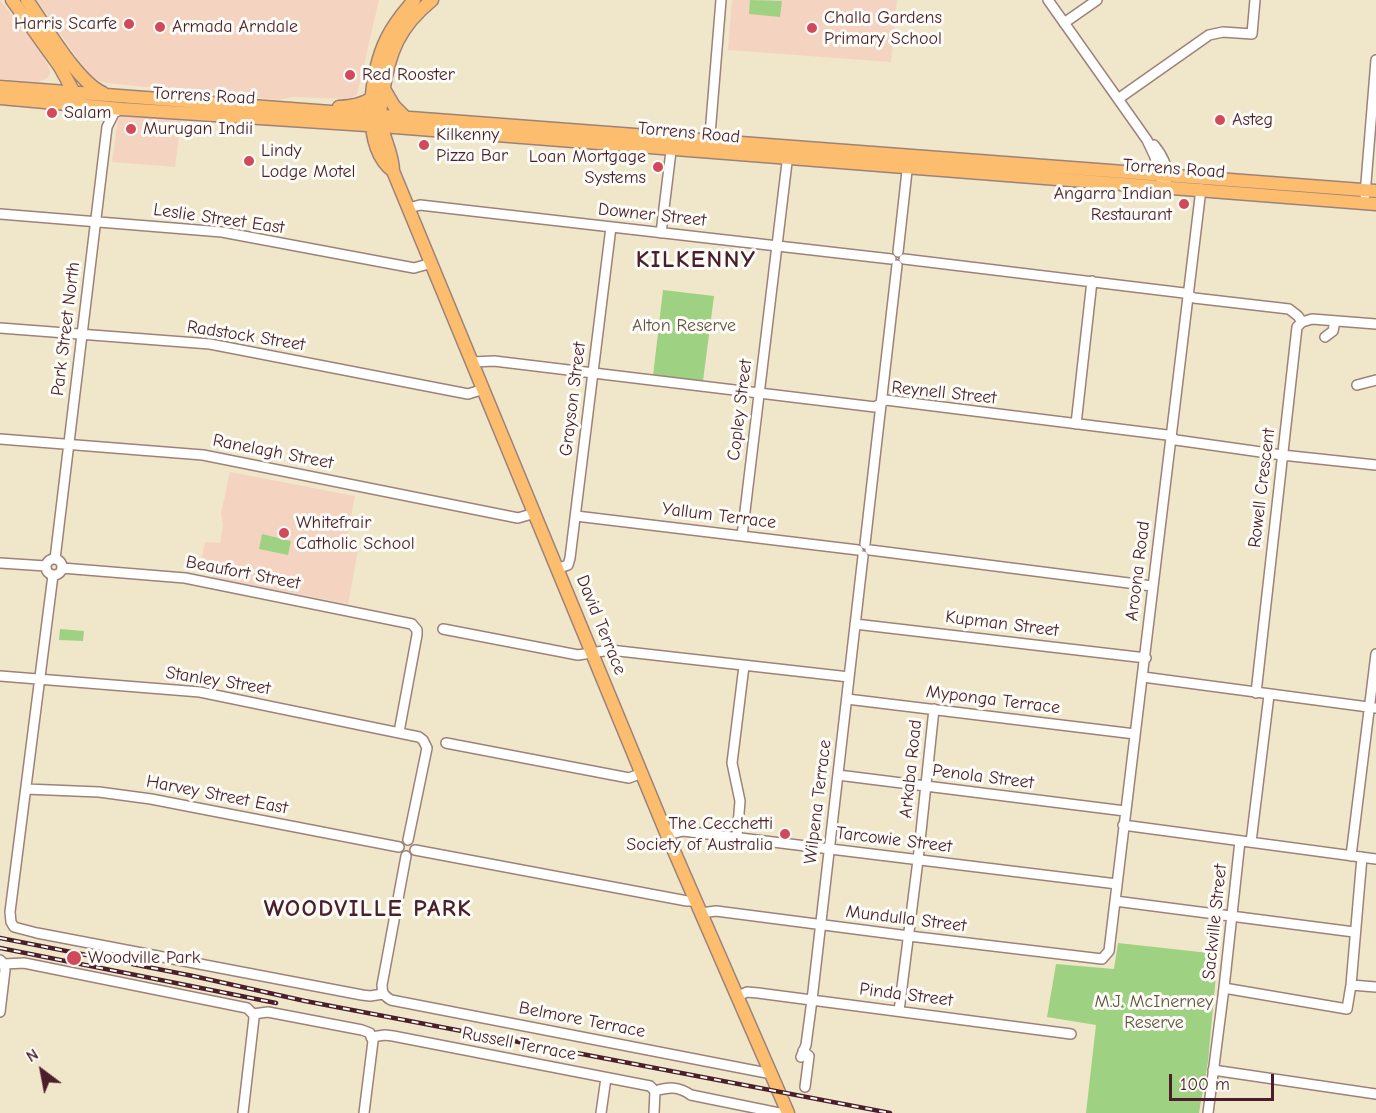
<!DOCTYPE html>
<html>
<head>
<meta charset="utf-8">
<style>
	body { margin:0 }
	#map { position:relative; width:1376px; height:1113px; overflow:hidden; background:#f0e6ca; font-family:"Comic Neue",sans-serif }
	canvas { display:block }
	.north { position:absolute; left:12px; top:1041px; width:60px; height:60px; -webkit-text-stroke:4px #fdfcf7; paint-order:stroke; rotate:328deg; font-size:16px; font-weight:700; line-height:24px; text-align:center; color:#4a1f2b }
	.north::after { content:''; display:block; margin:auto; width:21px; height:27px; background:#4a1f2b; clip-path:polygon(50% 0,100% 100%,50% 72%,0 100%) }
	.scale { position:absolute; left:1169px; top:1074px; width:105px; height:27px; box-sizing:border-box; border:3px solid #4a1f2b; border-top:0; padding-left:8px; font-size:18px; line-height:21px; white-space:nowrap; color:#4a1f2b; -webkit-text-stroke:4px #fdfcf7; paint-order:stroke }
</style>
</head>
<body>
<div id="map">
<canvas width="1376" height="1113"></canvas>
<div class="north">N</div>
<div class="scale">100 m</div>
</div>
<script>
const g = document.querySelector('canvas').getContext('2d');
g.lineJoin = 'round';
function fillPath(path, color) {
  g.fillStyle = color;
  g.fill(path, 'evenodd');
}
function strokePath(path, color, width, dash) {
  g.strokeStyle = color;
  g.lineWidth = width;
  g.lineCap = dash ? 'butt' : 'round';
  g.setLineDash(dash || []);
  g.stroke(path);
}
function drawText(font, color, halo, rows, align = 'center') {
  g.font = font + ' "Comic Neue",sans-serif';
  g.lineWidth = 6;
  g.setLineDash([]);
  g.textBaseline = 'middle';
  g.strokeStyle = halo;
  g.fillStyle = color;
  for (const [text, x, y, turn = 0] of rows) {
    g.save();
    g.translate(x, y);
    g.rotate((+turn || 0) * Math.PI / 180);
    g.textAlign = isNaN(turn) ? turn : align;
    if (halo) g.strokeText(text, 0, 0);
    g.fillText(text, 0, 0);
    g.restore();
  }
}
fillPath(new Path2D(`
	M0 0 42 53 50 70V74L47 78 38 82 0 79Z
	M37 0H379L357 95 349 99 293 97 278 100 107 83 97 80 92 77 82 65Z
	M732 0H897L891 62 728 50Z
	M121 115 181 120 175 167 112 162 118 119Z
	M230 472 355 496 345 548 358 551 348 604 213 578 214 574 199 572 205 542 220 543 223 525 221 514Z`), '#f5d3c1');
fillPath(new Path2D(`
	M750 0 782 1 780 17 749 14Z
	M663 290 714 296 703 381 653 376Z
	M262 534 291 541 288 555 259 549Z
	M60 629 84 631 83 641 59 640Z
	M1118 943 1218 954 1208 1062 1199 1113H1086L1096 1025 1047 1017 1056 964 1114 969Z`), '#9ed282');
const minor = new Path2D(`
	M1048 0 1147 140 1155 157 1159 175 1165 186
	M1064 23 1097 0
	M1118 99 1209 35 1223 32 1252 34 1255 0
	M1154 145C1162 155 1170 168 1166 181
	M709 147 721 0
	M1365 195 1376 60
	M409 208 420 205 891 259
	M0 214 222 232 414 268 432 263
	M661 233 672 143
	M898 252 908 162
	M904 259 1184 293 1194 298 1289 309 1298 316 1302 322
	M0 328 210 344 468 394 484 389
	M1325 337 1333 331 1335 321
	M473 362 494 361 875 407 886 400 1167 435 1176 440 1282 455 1376 465
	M1357 385 1376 380
	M1076 424 1092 281
	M0 439 203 455 518 518 535 513
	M576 516 858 550
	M742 536 788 154
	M865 544 897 265
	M870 550 1152 586
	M55 559 107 127 114 113 122 109
	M46 567a8 8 0 1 1 16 0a8 8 0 1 1-16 0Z
	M0 563 46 566
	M62 568 185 578 412 624 417 630V635L399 732
	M559 568 568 565 570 558 611 227
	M855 624 1146 658
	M443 629 578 655 610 650 849 677
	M0 676 200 692 419 737 423 740 427 748 408 840
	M1143 677 1376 708
	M1256 693 1297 327 1302 322 1312 319 1376 324
	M847 699 1135 734
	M446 743 629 778 642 773
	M838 775 1125 811
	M26 789 99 792 151 799 399 847
	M1123 825 1376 859
	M667 835 683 831 1117 884
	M737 837 740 801 732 763 733 755 744 666
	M1251 842 1269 695
	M415 850 687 901H696
	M406 856 382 985C382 993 384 996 391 1000L772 1074
	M1351 856 1376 654
	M1115 901 1354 932
	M701 913 716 911 909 936 1102 959 1109 951 1201 189
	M11 922 14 927 37 933 362 995 370 996 383 994
	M11 922 10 912 53 575
	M0 960 4 964 24 963 247 1008 253 1014 254 1018 243 1113
	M1351 985 1376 987
	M1224 988 1347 1009 1351 985 1362 857
	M738 996 747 992 758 993 1071 1034
	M899 1011 918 860 934 709
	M0 1012 5 970 4 964
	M253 1014 268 1012 362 1030 370 1033 371 1037
	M371 1037 385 1035 393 1036 650 1086 655 1091
	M803 1051 809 1056 805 1087
	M801 1057 806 1045 812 1000 863 556
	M1213 1070 1376 1094
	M655 1091C669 1087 678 1086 691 1095L779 1113
	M364 1113 373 1041 371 1037
	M601 1113 606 1078
	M654 1113 655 1091
	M1208 1113 1224 988 1240 841`);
const major = new Path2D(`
	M12 0 60 67 77 98
	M27 0C45 25 77 82 103 93
	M432 0C399 27 389 52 383 93 382 100 380 109 380 116 381 135 393 152 393 171L667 835 788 1113
	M0 87 1376 191
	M384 89 394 106 405 117
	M0 98 122 109 382 126 1376 204
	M339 107C352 106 361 105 372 98
	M393 171C360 146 370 71 387 38 394 23 404 12 414 0`);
strokePath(minor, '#9d827a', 12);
strokePath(major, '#9d827a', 15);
strokePath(minor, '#fff', 9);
strokePath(major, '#fcbd6f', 12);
const rail = new Path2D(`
	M0 938 193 976 305 1001 890 1113
	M0 948 276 1003`);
strokePath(rail, '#4a1f2b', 4.5);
strokePath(rail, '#fdfcf7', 2, [7]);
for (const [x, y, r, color] of [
	[129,24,6,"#d1495b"],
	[160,27,6,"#d1495b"],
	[812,28,6,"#d1495b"],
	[350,75,6,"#d1495b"],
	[52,113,6,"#d1495b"],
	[1220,120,6,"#d1495b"],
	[131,129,6,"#d1495b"],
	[424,145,6,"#d1495b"],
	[249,161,6,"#d1495b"],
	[658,167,6,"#d1495b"],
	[1184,204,6,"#d1495b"],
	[284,533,6,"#d1495b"],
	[785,834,6,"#d1495b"],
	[74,958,8,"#d1495b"]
]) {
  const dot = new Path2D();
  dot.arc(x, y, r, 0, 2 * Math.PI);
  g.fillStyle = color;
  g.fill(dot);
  strokePath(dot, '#fdfcf7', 2);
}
drawText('18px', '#4a1f2b', '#fdfcf7', [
	["Challa Gardens",824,18],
	["Primary School",824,39],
	["Harris Scarfe",117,24,"right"],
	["Armada Arndale",172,27],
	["Red Rooster",362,75],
	["Salam",64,113],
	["Asteg",1232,120],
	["Murugan Indii",143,129],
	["Kilkenny",436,135],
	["Pizza Bar",436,156],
	["Lindy",261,151],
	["Lodge Motel",261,172],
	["Loan Mortgage",646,157,"right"],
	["Systems",646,178,"right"],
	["Angarra Indian",1172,194,"right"],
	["Restaurant",1172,215,"right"],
	["Whitefrair",296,523],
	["Catholic School",296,544],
	["The Cecchetti",773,824,"right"],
	["Society of Australia",773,845,"right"],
	["Woodville Park",88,958]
], 'left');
drawText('18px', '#4a1f2b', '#fdfcf7', [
	["Torrens Road",204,96,3],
	["Torrens Road",689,133,5],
	["Torrens Road",1174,169,4],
	["Downer Street",652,215,6],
	["Leslie Street East",219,219,8],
	["Park Street North",66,329,-83],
	["Radstock Street",246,336,9],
	["Reynell Street",944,393,6],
	["Grayson Street",573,399,-83],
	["Copley Street",740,410,-83],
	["Ranelagh Street",273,452,11],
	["Rowell Crescent",1262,488,-83],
	["Yallum Terrace",719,516,7],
	["Aroona Road",1138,571,-83],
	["Beaufort Street",243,573,11],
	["Kupman Street",1002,624,7],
	["David Terrace",601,625,68],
	["Stanley Street",218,681,9],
	["Myponga Terrace",993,700,7],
	["Arkaba Road",911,769,-84],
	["Penola Street",983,777,7],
	["Harvey Street East",217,795,11],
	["Wilpena Terrace",818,802,-83],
	["Tarcowie Street",894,840,7],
	["Mundulla Street",906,919,7],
	["Sackville Street",1215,922,-84],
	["Pinda Street",906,995,7],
	["Belmore Terrace",582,1020,11],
	["Russell Terrace",519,1044,11]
]);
drawText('18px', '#635545', '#fdfcf7', [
	["Alton Reserve",684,326],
	["M.J. McInerney",1154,1002],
	["Reserve",1154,1023]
]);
g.letterSpacing = '1.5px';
drawText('bold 24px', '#4a1f2b', '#fdfcf7', [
	["KILKENNY",696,260],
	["WOODVILLE PARK",368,909]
]);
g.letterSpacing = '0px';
</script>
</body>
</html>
